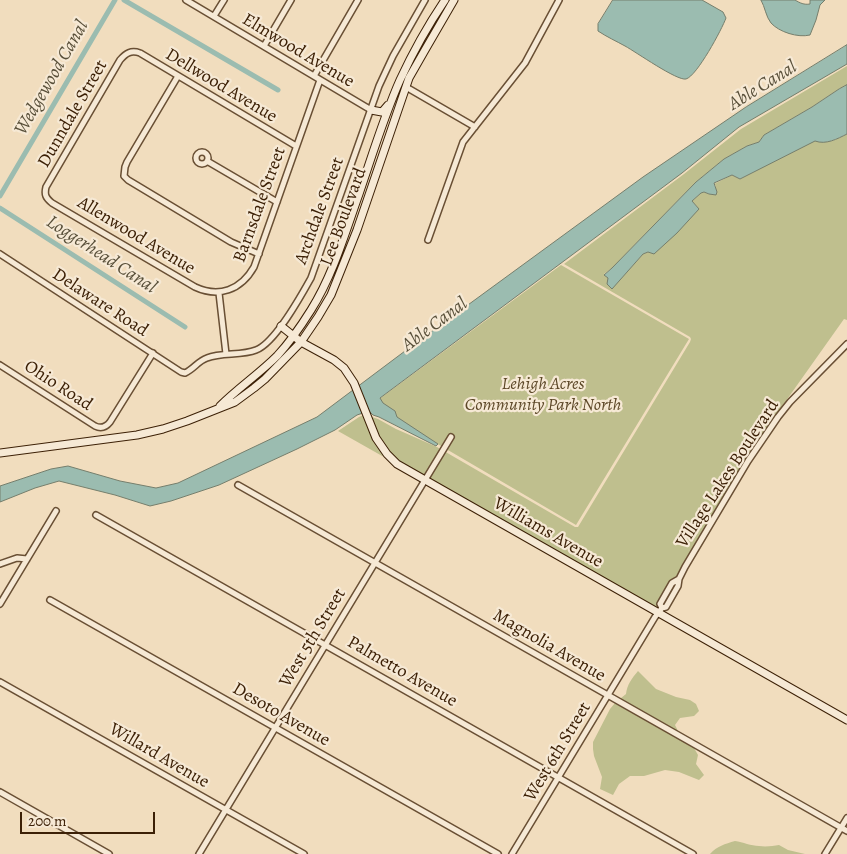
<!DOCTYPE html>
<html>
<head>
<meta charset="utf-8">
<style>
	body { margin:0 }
	#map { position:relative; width:847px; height:854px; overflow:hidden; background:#f1ddbe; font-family:Alegreya,serif }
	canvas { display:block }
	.scale { position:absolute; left:20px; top:812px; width:135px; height:22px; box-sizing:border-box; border:2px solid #3c2006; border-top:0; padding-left:6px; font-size:15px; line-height:18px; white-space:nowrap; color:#3c2006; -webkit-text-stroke:4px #f6e9d5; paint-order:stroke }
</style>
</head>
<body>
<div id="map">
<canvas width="847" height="854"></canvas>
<div class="scale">200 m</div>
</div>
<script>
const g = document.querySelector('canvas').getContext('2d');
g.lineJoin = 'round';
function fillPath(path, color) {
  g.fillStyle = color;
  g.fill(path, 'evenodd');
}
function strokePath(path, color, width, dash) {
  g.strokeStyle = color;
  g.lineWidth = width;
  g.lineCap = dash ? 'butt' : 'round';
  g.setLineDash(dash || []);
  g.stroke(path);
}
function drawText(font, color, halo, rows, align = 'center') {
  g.font = font + ' Alegreya,serif';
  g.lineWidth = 4.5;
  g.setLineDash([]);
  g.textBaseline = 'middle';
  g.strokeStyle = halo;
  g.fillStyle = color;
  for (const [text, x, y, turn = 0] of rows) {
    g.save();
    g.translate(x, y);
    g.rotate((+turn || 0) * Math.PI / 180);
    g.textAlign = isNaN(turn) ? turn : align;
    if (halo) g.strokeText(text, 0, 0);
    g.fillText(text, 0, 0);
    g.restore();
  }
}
fillPath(new Path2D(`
	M847 66V85L839 89 812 107 764 135 759 142 747 146 724 159 696 182 612 268 604 274 609 278 612 288 643 254 648 252 699 209 692 201 701 193 704 192 709 194 716 186 714 184 732 175 740 179 815 140 832 141 847 134V320L844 319 783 405 659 611 408 469 394 458 382 443 369 413 372 417 378 419 396 429 437 447 575 527H578L690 342 691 339 690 337 564 264 684 174 741 129Z
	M561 265 689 339 576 525 371 405Z
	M364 415 391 461 338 431 359 417Z
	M638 671 656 689 676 697 690 700 696 704 699 711 694 716 680 718 675 725 679 733 694 748 698 755 696 764 704 775 699 780 679 772 665 770 644 776H630L619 784 613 795 600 789 602 777 594 756 593 749V742L610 709 615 703 626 694C627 685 632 678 638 671Z
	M735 841C743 842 751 846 759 846 766 847 773 846 779 845L788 850 805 854H710C717 846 725 844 735 841Z`), '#bfbf8e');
const water = new Path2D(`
	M613 0H702L723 12 726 18C722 29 697 76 686 79 677 81 636 52 625 46 616 41 607 37 598 31V24Z
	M761 0H795C800 3 804 5 810 4V0H825L820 5 816 20 810 35C798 38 779 32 771 23 766 17 765 7 761 0Z
	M847 45V64L739 127 682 173 380 398 383 403 395 411 397 417 438 444 436 446 379 417 373 415 369 411 357 415 335 430 297 449 219 485 171 501 150 506 115 495 59 481 35 488 0 502V486L51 469 68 466 120 481 156 488 178 483 317 417 409 348 643 177 746 107Z
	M847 85V134C837 139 826 145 815 141L740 179 732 175 714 183 717 192 716 195 709 194 704 192 701 193 692 201 699 209 677 233 654 254 648 252 643 254 612 289 607 284 608 278 604 275 612 268 696 182 724 159 747 146 759 142 764 135 812 107 839 89Z`);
fillPath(water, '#9bbcb0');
strokePath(water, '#757e6c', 1);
strokePath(new Path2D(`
	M124 0 278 90
	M0 196 115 0
	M0 208 185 327`), '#9bbcb0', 5);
const street = new Path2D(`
	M186 0 371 110
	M214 16 224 0
	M264 46 291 0
	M178 76 127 162 125 167 124 176 128 180 138 186 231 242 259 254
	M314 76 358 0
	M406 87 475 127
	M296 146 140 53C131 50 126 53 120 60L46 187C44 195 46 198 52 203L195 287C219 298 241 290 254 267L320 80
	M196 158a6 6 0 1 1 12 0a6 6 0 1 1-12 0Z
	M207 161 277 202
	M428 240 463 142 525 63 559 0
	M0 254 181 372 185 373C194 369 198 361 207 358 222 352 241 356 256 350 275 343 301 296 311 278L379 86 393 56 425 0
	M219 293 226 354
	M0 365 95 426C101 429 106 427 110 422L153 353
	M238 485 847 831
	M96 515 693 854
	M0 564 17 558 27 559
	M50 600 498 854
	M0 604 56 511
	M662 608 660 604 672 583 679 579
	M0 682 304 854
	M0 792 109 854
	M199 854 451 437
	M512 854 655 617 662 608 666 607 678 586 679 579 685 567 748 461 778 417 790 402 847 344
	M825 854 847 818`);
const secondary = new Path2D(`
	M371 110 382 112 388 105
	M281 326 301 342 334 360 344 368 354 383 376 438 387 454 397 464 847 720
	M220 406C238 388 259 374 277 356 290 342 301 326 311 310 333 275 345 233 359 194 372 156 384 116 400 80 413 52 428 25 445 0
	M0 453 137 435 163 429 187 421 235 402 254 388 265 379 301 342 318 317 331 295 357 230 409 78 425 50 454 0`);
strokePath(street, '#694f34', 8);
strokePath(secondary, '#3c2006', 9);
strokePath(street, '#f6e9d5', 5);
strokePath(secondary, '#f6e9d5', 7);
drawText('18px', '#3c2006', '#f6e9d5', [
	["Elmwood Avenue",298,51,31],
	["Dellwood Avenue",221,86,31],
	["Dunndale Street",73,114,-60],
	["Barnsdale Street",260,205,-70],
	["Archdale Street",320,211,-70],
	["Lee Boulevard",344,217,-70],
	["Allenwood Avenue",136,236,31],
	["Delaware Road",100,303,33],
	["Ohio Road",58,386,33],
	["Village Lakes Boulevard",728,474,-57],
	["Williams Avenue",548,533,30],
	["West 5th Street",313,638,-59],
	["Magnolia Avenue",549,646,30],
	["Palmetto Avenue",402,672,30],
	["Desoto Avenue",281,715,30],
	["West 6th Street",558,752,-59],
	["Willard Avenue",159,756,30]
]);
drawText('italic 18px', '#5d4828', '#f6e9d5', [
	["Lehigh Acres",543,385],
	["Community Park North",543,406]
]);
drawText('italic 19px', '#584f39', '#f6e9d5', [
	["Wedgewood Canal",52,78,-60],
	["Able Canal",763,86,-32],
	["Loggerhead Canal",101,255,33],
	["Able Canal",435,325,-37]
]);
</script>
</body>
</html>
